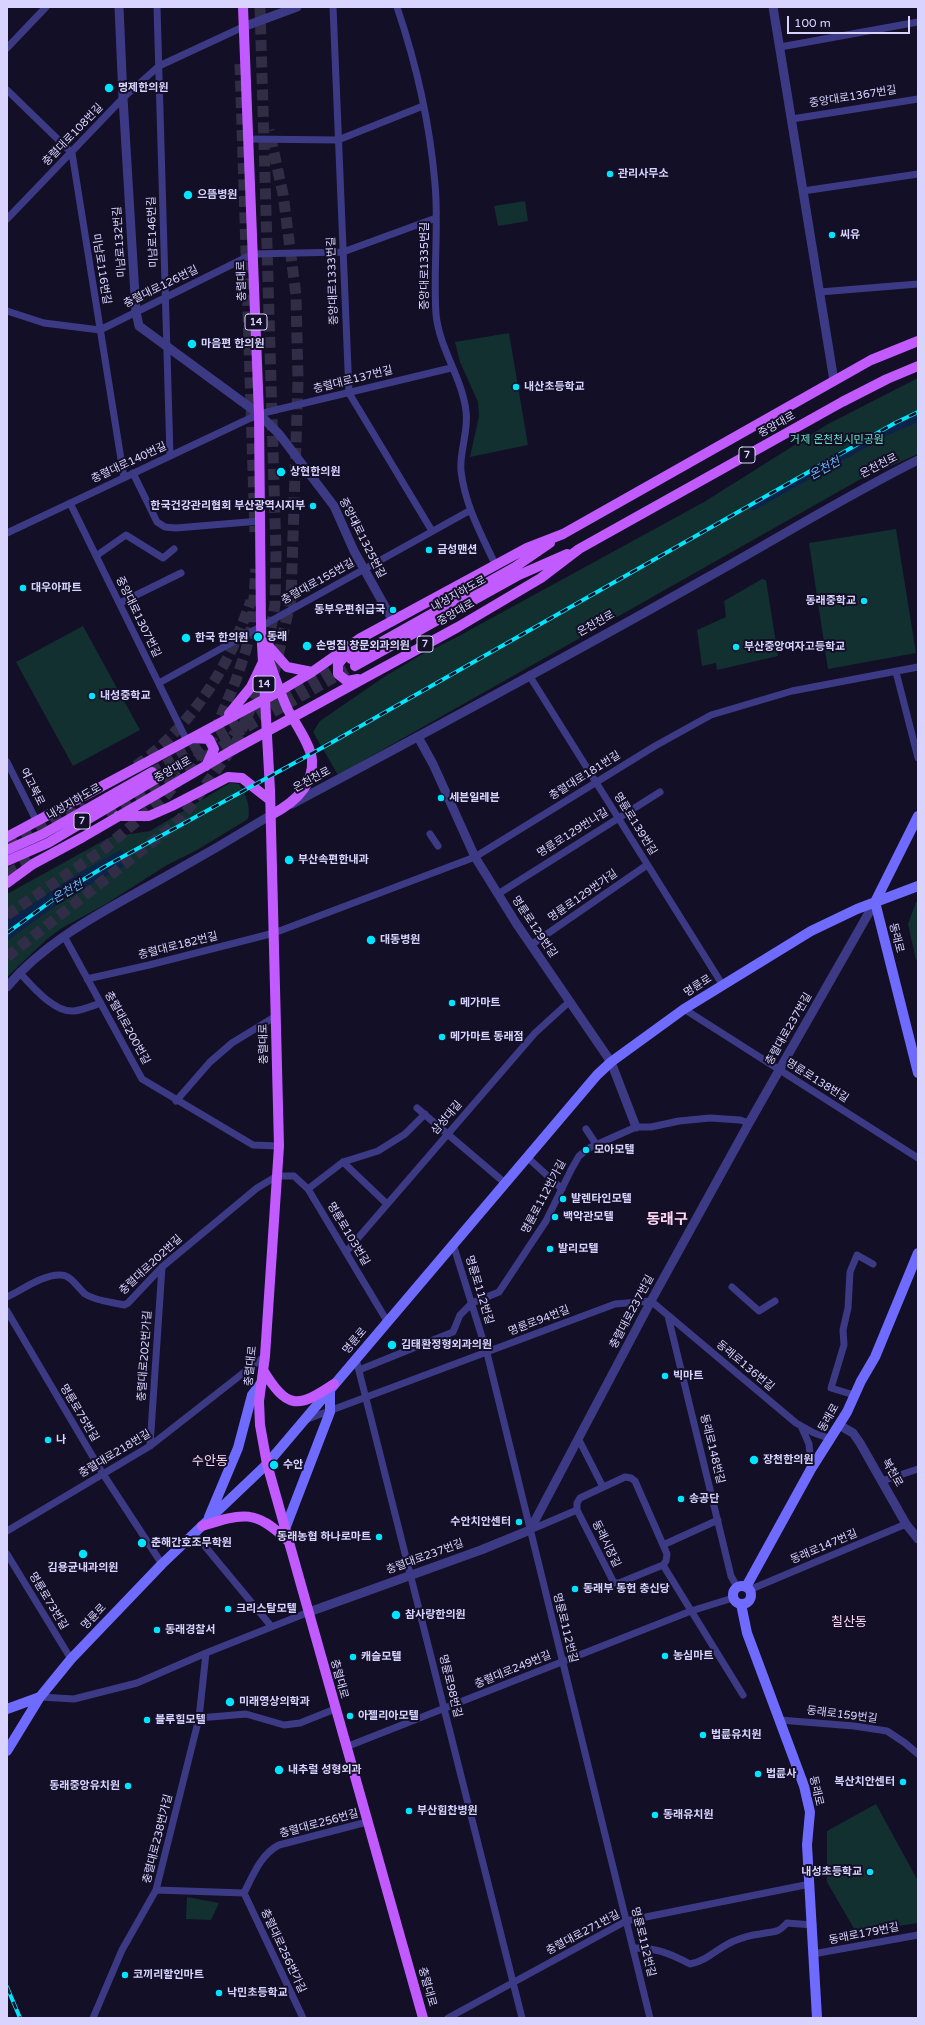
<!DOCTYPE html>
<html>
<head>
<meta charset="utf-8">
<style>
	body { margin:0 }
	#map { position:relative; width:925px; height:2025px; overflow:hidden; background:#130f26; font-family:"Varela Round",sans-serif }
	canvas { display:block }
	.frame { position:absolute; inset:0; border:8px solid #d9d4ff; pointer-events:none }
	.scale { position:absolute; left:787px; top:16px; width:123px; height:18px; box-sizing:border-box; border:2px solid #d9d4ff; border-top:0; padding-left:5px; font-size:12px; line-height:14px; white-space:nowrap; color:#d9d4ff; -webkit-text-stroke:3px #130f26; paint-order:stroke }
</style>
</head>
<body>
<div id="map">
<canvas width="925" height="2025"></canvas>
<div class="frame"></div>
<div class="scale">100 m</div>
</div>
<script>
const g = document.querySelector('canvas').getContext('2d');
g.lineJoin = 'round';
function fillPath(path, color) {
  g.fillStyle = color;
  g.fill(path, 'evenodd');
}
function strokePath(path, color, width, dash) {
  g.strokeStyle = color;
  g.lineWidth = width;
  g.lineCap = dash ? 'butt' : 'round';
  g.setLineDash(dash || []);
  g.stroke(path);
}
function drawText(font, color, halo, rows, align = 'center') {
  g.font = font + ' "Varela Round","Noto Sans KR",sans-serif';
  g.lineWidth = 4;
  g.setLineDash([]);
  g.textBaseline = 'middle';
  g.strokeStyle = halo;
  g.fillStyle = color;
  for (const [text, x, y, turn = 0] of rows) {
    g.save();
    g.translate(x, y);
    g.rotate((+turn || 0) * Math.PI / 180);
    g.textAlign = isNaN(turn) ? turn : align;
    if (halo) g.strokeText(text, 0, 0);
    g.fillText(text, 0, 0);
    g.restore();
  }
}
fillPath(new Path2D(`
	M525 201 528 221 498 226 494 206Z
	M509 333 528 445 470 457 479 416 478 402 460 362 455 342Z
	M918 378V454L859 480 338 775 313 732 320 721 384 677 419 656 457 637 704 502 828 424Z
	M896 529 916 653 828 669 809 543Z
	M762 579 766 580 778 656 717 670 716 663 702 666 697 630 726 617 724 601Z
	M83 626 140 730 73 766 16 662Z
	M230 783 239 784C246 795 251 806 248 819L197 850 167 865 106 904 62 928 46 940 7 977V894L110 837 150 831Z
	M918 901V959L916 960 908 924 916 902Z
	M876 1804 918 1881V1923L856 1932 827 1882V1831Z
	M187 1897 219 1903 211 1920 186 1919Z`), '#12302f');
fillPath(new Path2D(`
	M918 415V422L886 436 753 511 751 509 750 506 882 431Z
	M121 850 128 858 130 863 69 896 7 941V920L77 874Z`), '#0c2248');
strokePath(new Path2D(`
	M152 772 344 663
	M156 779 355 666`), '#312d47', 10, [10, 5]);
strokePath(new Path2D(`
	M260 7 276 553 275 604 267 654
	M240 64 255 532
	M260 700 271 687 291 599 298 381 296 295 283 194 269 130
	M207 756 230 741 235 733
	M136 766C177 737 210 694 232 649 239 633 245 617 251 601
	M108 817 179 774
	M7 844 83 801
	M7 874 33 860
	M7 915 104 849 163 799 210 743 236 680 246 650 252 625 256 569
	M7 957 180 820 236 743 261 684 263 675`), '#312d47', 11, [11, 5.5]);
strokePath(new Path2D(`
	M157 7 170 456
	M333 7 349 393 432 531
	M397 7C416 63 430 125 435 184 439 227 433 271 436 314 439 348 462 377 466 411 469 431 459 452 461 471 465 505 481 534 495 564
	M780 47 918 22
	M7 48 46 7
	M7 90 72 153 124 478
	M792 119 918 99
	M248 139 338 140 423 106
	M803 191 918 174
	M7 219 123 98 159 66 243 27
	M820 292 918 284
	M7 311 44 323 100 330 253 254 343 252 436 218
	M133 473 157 522 165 527 176 528 260 521
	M70 503 187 741
	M7 533 259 414 451 368
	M96 556 126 535 163 558 174 549
	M120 603 181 573
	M896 672 918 758
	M529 675 722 984
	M159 683 469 511
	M7 762 37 822
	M430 834 438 846
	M498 894 660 792
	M64 936 142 1079 253 1145 279 1146
	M531 945 647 865
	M19 972C31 985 54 1013 74 1011 82 1010 92 1006 101 1003
	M87 979 149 965 274 933 475 857 655 746 711 715 792 691 918 667
	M684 1009 918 1158
	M176 1101 210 1062 232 1043 276 1016
	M417 1108 505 1183
	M586 1129 596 1144
	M527 1157 562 1189
	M343 1162 387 1204
	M308 1189 343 1162 378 1151 405 1134 425 1114
	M453 1244 487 1353 650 2018
	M346 1252 535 1033 569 1002
	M732 1287 759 1311 775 1301
	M7 1297C22 1290 43 1274 61 1275 71 1275 78 1288 85 1294 95 1301 112 1302 124 1305L128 1303 162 1267 257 1188 277 1176H294L308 1189 387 1321
	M7 1311 103 1474 162 1564
	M668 1316 731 1576 737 1587
	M356 1359 522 2018
	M359 1370 453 1332 460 1315 472 1303 499 1292 546 1221 571 1170 579 1156 589 1148 636 1127H651L679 1121 710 1118 740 1120 749 1123
	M854 1395 831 1388 844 1345 843 1330 848 1308 850 1272 857 1255 873 1264
	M305 1420 615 1304 651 1301 796 1423 814 1433 831 1439
	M802 1428 809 1444 811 1467
	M578 1438 603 1487
	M150 1446 162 1267
	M625 1477 631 1478 635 1481 667 1554 666 1561 663 1565 619 1583H614L577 1510V1503L580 1498Z
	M882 1481 918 1469
	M530 1530 577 1510
	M7 1531 150 1446 265 1356
	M194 1533 271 1626
	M663 1545 718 1520
	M7 1554 71 1659
	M663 1565 743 1695
	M749 1590 906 1524
	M40 1697 74 1699 137 1683 206 1653 309 1612
	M199 1718 246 1714 284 1725 300 1723 335 1709
	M780 1720 854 1726 887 1731 905 1743 918 1754
	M346 1747 691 1611 733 1598
	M156 1890 244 1893C253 1875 261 1854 279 1845L367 1822
	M244 1893 303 2018
	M633 1948C655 1947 671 1954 690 1964 709 1960 717 1948 734 1941 741 1938 752 1935 760 1934 774 1931 777 1934 787 1923L813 1925
	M813 1954 918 1935
	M93 2018 122 1950 156 1890 199 1718 206 1653
	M448 2018 626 1921 810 1884`), '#3d3a85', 7);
strokePath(new Path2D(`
	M119 7 123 98 136 312 139 326 259 414 279 434 334 506 354 551 393 621
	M773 7 834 381
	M243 27 297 7
	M418 737 433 764 475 857 516 923 611 1062 636 1127
	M292 804C431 730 570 655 708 577 778 538 846 496 918 460
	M7 987C48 938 108 909 163 878 199 858 235 837 271 815
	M839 1425 853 1433 860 1443 906 1524 918 1539
	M309 1612 481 1550 530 1530 651 1301 749 1123 875 902`), '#3d3a85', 9);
strokePath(new Path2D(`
	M918 816 875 902 918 1073
	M209 1517 238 1448 252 1395 262 1382
	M285 1529 330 1412V1389
	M733 1595a9 9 0 1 1 18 0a9 9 0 1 1-18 0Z
	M746 1587 811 1469 847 1412 861 1381 875 1357 918 1253
	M741 1604 747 1633 804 1786 810 1812 807 1845 817 2018
	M7 1709 40 1697 71 1659 162 1564 267 1464 597 1075 611 1062 684 1009 811 931 857 909 918 886
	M7 1751 40 1697`), '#6f6bff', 10);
strokePath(new Path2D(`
	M243 7 259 414 261 626 270 790 279 1146 265 1356 259 1401 260 1425 267 1464 423 2018
	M265 642 287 667 312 672
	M349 651 338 664V674L347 681 358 679
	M266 652C273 672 279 691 288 710 295 723 311 745 312 760 314 787 292 804 271 815
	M351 659 515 567 550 543
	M355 666 519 575 567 554
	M229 714 251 687 262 664
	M193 738 209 739 214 749 206 766
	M118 816H149L172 806 228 777 242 778 270 800
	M7 837 280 691 312 672 359 639 527 548 563 534 871 360 918 341
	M7 850 43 834 152 772
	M7 861 48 843 156 779
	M7 883 33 864 83 837 231 751 458 627 541 578 579 549 842 402 887 379 918 366
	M263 1370C287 1409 297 1409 334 1384
	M202 1526C243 1513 255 1509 288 1541`), '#c25bff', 10);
const rail = new Path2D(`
	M7 933 68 889 104 867 329 744 895 423 918 412
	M7 1987 20 2018`);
strokePath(rail, '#00e5ff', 4);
strokePath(rail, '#130f26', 2.5, [8]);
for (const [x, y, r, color] of [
	[109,88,5,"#00e5ff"],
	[610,174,4,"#00e5ff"],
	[188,195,5,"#00e5ff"],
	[832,235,4,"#00e5ff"],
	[192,344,5,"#00e5ff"],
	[516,387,4,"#00e5ff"],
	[281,472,5,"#00e5ff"],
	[313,506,4,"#00e5ff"],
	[429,550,4,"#00e5ff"],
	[23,588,4,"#00e5ff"],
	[864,601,4,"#00e5ff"],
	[393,610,4,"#00e5ff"],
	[258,637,5,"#00e5ff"],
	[186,638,5,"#00e5ff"],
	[307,646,5,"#00e5ff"],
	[736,647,4,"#00e5ff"],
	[92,696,4,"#00e5ff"],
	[441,798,4,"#00e5ff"],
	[289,860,5,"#00e5ff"],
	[371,940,5,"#00e5ff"],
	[452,1003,4,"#00e5ff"],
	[442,1037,4,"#00e5ff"],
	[586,1150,4,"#00e5ff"],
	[563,1199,4,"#00e5ff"],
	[555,1217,4,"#00e5ff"],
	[550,1249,4,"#00e5ff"],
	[392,1345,5,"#00e5ff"],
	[665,1376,4,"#00e5ff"],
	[48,1440,4,"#00e5ff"],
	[754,1460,5,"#00e5ff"],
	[274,1465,5,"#00e5ff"],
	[681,1499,4,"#00e5ff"],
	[519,1522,4,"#00e5ff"],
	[379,1537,4,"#00e5ff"],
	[142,1543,5,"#00e5ff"],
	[83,1554,5,"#00e5ff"],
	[575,1589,4,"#00e5ff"],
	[228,1609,4,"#00e5ff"],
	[396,1615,5,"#00e5ff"],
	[157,1630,4,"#00e5ff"],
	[665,1656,4,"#00e5ff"],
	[353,1657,4,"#00e5ff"],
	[230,1702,5,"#00e5ff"],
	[350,1716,4,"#00e5ff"],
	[147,1720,4,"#00e5ff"],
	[703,1735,4,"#00e5ff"],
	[279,1770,5,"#00e5ff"],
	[758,1774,4,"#00e5ff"],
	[903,1782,4,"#00e5ff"],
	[128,1786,4,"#00e5ff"],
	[409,1811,4,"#00e5ff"],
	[655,1815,4,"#00e5ff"],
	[870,1872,4,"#00e5ff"],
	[125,1975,4,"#00e5ff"],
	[219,1993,4,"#00e5ff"]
]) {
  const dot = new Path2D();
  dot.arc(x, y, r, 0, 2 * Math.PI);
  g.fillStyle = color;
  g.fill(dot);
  strokePath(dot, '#130f26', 1.5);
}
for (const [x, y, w] of [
	[256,322,22],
	[747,455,16],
	[425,644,16],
	[264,684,22],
	[82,821,16]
]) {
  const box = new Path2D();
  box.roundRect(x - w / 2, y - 8, w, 16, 3);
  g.fillStyle = '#130f26';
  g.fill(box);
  strokePath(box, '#d9d4ff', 1);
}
drawText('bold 10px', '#d9d4ff', null, [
	["14",256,322],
	["7",747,455],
	["7",425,644],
	["14",264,684],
	["7",82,821]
]);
drawText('bold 11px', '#d9d4ff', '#130f26', [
	["명제한의원",118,88],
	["관리사무소",618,174],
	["으뜸병원",197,195],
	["씨유",840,235],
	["마음편 한의원",201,344],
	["내산초등학교",524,387],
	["상현한의원",290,472],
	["한국건강관리협회 부산광역시지부",305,506,"right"],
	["금성맨션",437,550],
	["대우아파트",31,588],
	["동래중학교",856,601,"right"],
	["동부우편취급국",385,610,"right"],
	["동래",267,637],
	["한국 한의원",195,638],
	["손명집 창문외과의원",316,646],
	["부산중앙여자고등학교",744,647],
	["내성중학교",100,696],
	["세븐일레븐",449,798],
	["부산속편한내과",298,860],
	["대동병원",380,940],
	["메가마트",460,1003],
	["메가마트 동래점",450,1037],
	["모아모텔",594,1150],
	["발렌타인모텔",571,1199],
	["백악관모텔",563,1217],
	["발리모텔",558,1249],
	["김태환정형외과의원",401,1345],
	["빅마트",673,1376],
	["나",56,1440],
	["장천한의원",763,1460],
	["수안",283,1465],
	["송공단",689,1499],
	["수안치안센터",511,1522,"right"],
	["동래농협 하나로마트",371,1537,"right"],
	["춘해간호조무학원",151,1543],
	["김용균내과의원",83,1568,"center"],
	["동래부 동헌 충신당",583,1589],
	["크리스탈모텔",236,1609],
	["참사랑한의원",405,1615],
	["동래경찰서",165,1630],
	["농심마트",673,1656],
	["캐슬모텔",361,1657],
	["미래영상의학과",239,1702],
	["아젤리아모텔",358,1716],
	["블루힐모텔",155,1720],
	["법륜유치원",711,1735],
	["내추럴 성형외과",288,1770],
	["법륜사",766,1774],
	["복산치안센터",895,1782,"right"],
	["동래중앙유치원",120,1786,"right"],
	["부산힘찬병원",417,1811],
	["동래유치원",663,1815],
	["내성초등학교",862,1872,"right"],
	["코끼리할인마트",133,1975],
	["낙민초등학교",227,1993]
], 'left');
drawText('11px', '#d9d4ff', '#130f26', [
	["중앙대로1367번길",853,97,-9],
	["충렬대로108번길",73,135,-46],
	["미남로146번길",153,232,-92],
	["미남로132번길",120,242,-94],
	["중앙대로1335번길",425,266,-90],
	["미남로116번길",101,269,81],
	["충렬대로",242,281,-92],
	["중앙대로1333번길",333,281,-92],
	["충렬대로126번길",161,287,-26],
	["충렬대로137번길",353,380,-14],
	["중앙대로",777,425,-29],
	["충렬대로140번길",129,463,-25],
	["온천천로",879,466,-27],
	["중앙대로1325번길",362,538,63],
	["충렬대로155번길",318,582,-29],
	["내성지하도로",459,594,-29],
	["중앙대로",456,613,-30],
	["중앙대로1307번길",138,617,64],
	["온천천로",596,624,-29],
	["중앙대로",173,770,-29],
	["충렬대로181번길",585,776,-32],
	["온천천로",312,780,-28],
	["여고북로",32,787,63],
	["내성지하도로",74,802,-30],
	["명륜로139번길",635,824,58],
	["명륜로129번나길",573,833,-32],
	["명륜로129번가길",583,896,-35],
	["명륜로129번길",534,927,56],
	["동래로",896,938,76],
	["충렬대로182번길",178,946,-14],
	["명륜로",698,986,-33],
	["충렬대로200번길",127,1028,61],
	["충렬대로237번길",789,1029,-60],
	["충렬대로",264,1044,-91],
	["명륜로138번길",817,1081,32],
	["삼성대길",447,1118,-49],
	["명륜로112번가길",544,1197,-62],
	["명륜로103번길",348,1234,59],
	["충렬대로202번길",151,1265,-43],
	["명륜로112번길",479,1290,73],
	["충렬대로237번길",632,1312,-62],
	["명륜로94번길",539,1321,-21],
	["명륜로",355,1341,-50],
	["충렬대로202번가길",145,1356,-86],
	["충렬대로",251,1366,-84],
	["동래로136번길",745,1366,40],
	["명륜로75번길",79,1413,59],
	["동래로",829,1418,-60],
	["동래로148번길",712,1449,76],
	["충렬대로218번길",115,1454,-31],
	["복천로",892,1473,60],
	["동래시장길",606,1544,64],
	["동래로147번길",824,1547,-23],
	["충렬대로237번길",425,1557,-20],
	["명륜로73번길",48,1601,59],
	["명륜로",94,1617,-46],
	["명륜로112번길",565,1628,76],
	["충렬대로249번길",513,1670,-22],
	["충렬대로",339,1679,75],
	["명륜로98번길",450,1686,76],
	["동래로159번길",842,1715,7],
	["동래로",816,1791,77],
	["충렬대로256번길",319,1824,-15],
	["충렬대로238번가길",158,1839,-76],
	["충렬대로271번길",583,1933,-28],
	["동래로179번길",864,1934,-11],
	["명륜로112번길",643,1942,76],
	["충렬대로256번가길",283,1951,65],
	["충렬대로",427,1987,74]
]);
drawText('11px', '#5fe0c0', '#130f26', [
	["거제 온천천시민공원",837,440]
]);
drawText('italic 12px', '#62b6ff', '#130f26', [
	["온천천",825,469,-29],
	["온천천",68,892,-30]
]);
drawText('13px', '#ffd6f0', '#130f26', [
	["수안동",210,1462],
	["칠산동",849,1623]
]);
drawText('bold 15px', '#ffd6f0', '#130f26', [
	["동래구",667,1220]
]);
</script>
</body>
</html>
